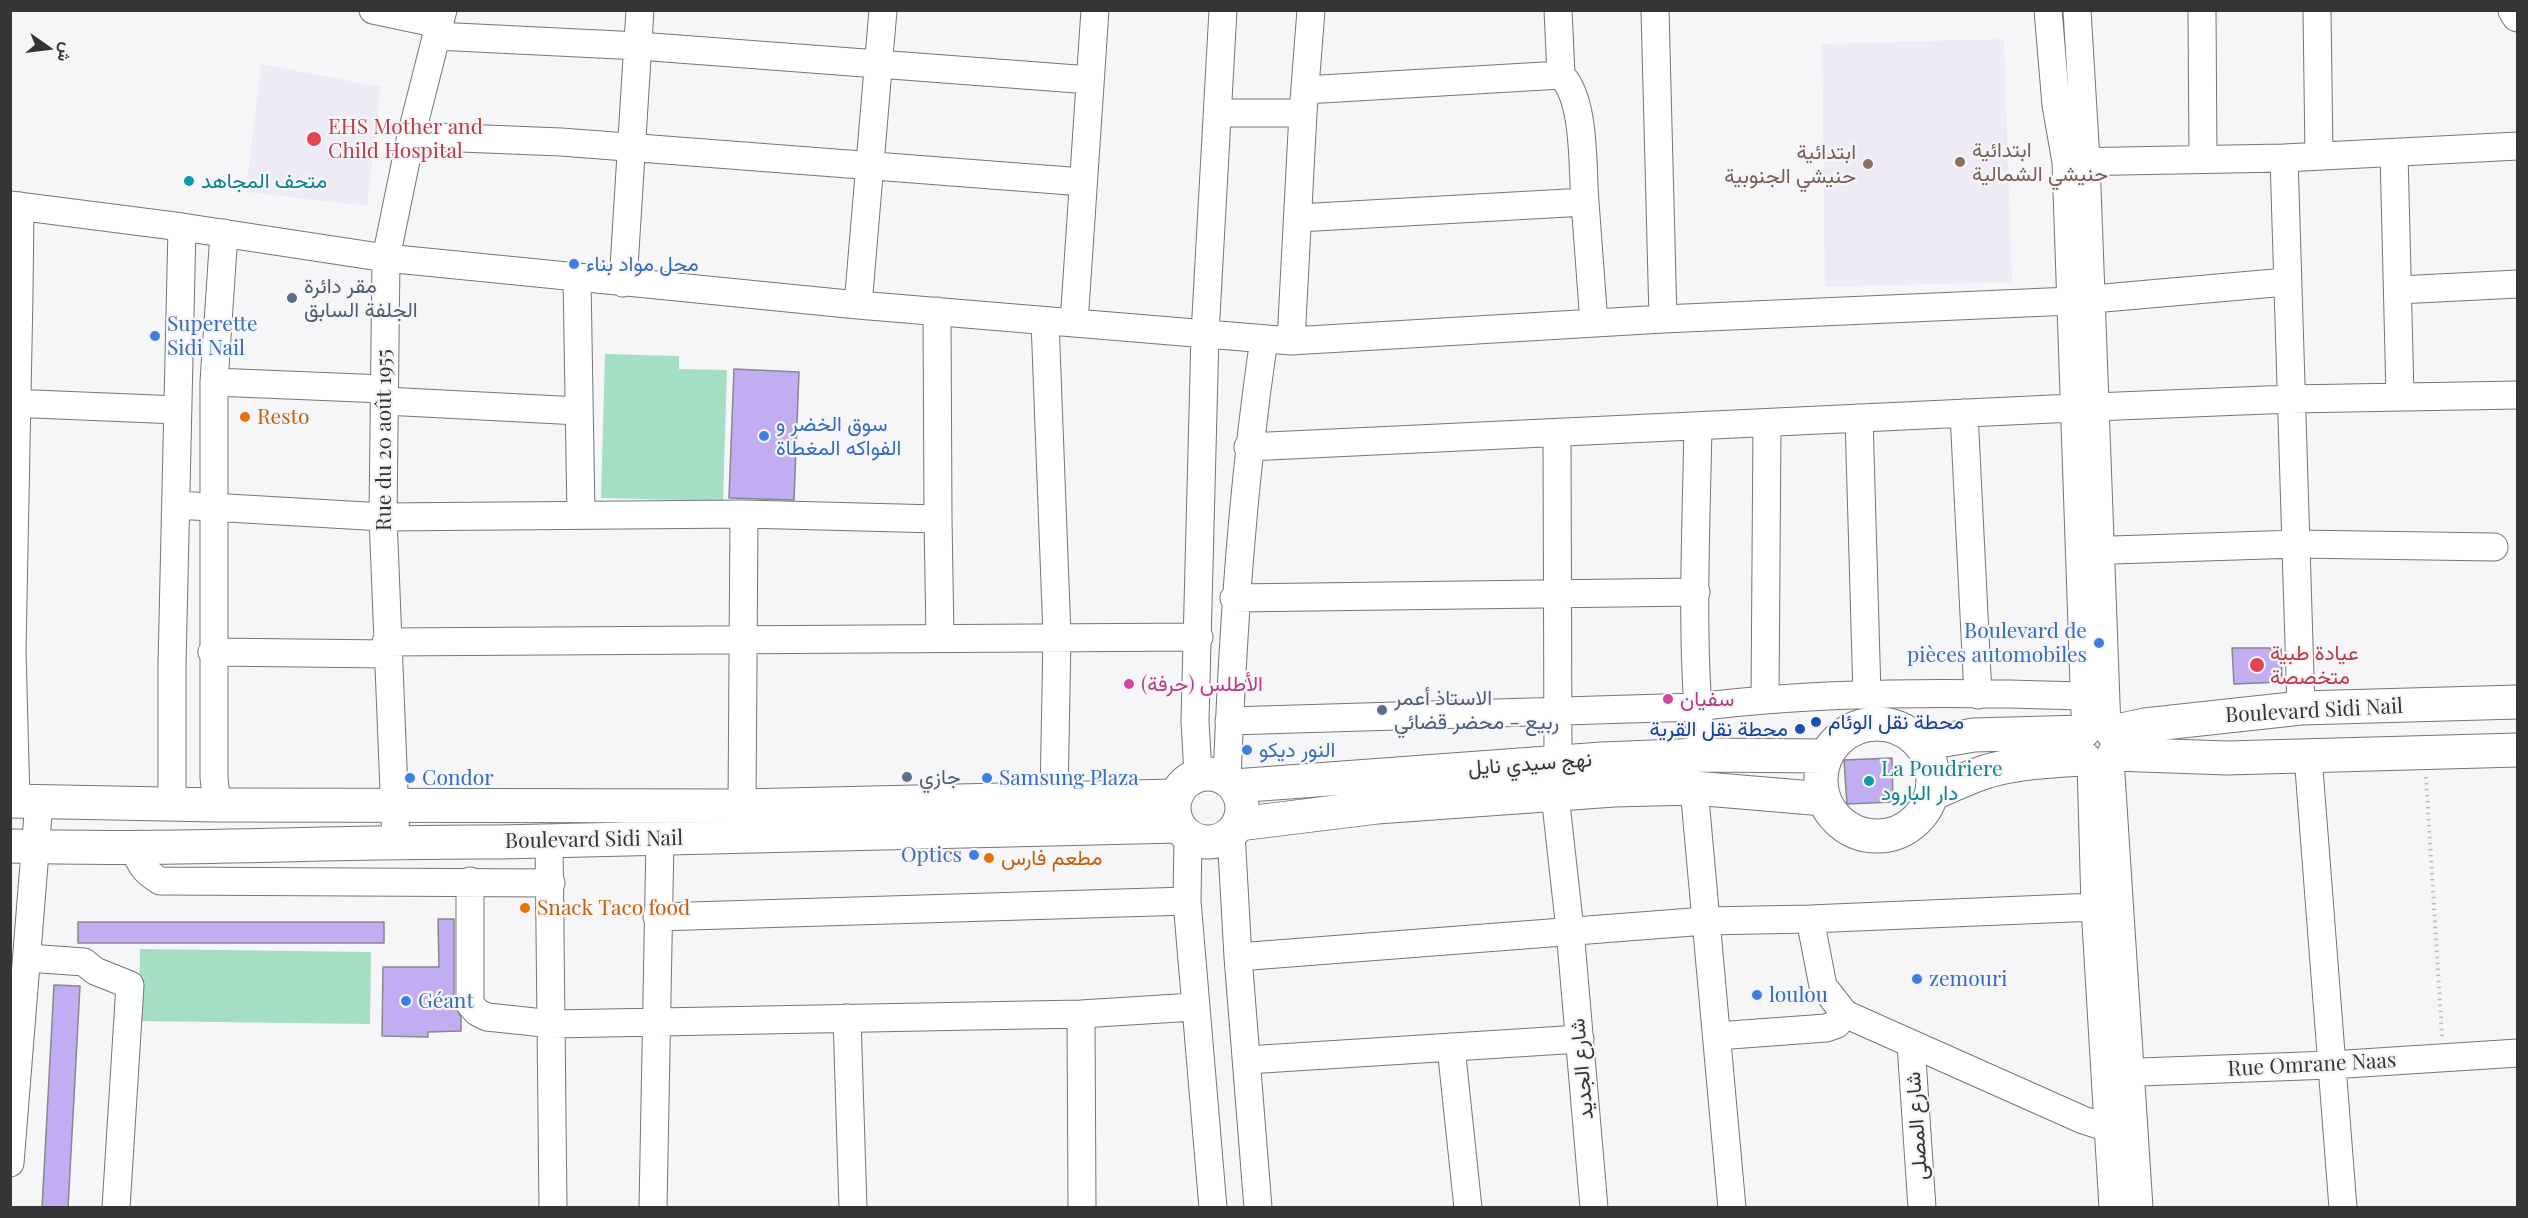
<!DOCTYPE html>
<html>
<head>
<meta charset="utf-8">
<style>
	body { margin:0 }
	#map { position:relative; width:2528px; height:1218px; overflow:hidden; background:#f6f5f8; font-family:"Playfair Display",Vazirmatn,serif }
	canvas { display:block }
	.frame { position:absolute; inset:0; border:12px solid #353436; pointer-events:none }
	.north { position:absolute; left:18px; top:18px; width:60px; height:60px; -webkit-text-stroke:4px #f6f5f8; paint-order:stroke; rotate:104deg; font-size:16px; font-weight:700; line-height:24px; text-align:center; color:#353436 }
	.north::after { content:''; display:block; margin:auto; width:21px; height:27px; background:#353436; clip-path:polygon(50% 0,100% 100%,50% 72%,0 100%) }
</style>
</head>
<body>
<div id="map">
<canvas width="2528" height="1218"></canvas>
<div class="frame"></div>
<div class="north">ش</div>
</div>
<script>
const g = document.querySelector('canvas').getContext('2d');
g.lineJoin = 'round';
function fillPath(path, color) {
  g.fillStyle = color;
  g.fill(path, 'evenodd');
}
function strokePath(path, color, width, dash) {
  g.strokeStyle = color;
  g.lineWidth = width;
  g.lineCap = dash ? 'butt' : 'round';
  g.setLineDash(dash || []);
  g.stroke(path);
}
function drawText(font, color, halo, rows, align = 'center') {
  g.font = font + ' "Playfair Display",Vazirmatn,serif';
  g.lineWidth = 4.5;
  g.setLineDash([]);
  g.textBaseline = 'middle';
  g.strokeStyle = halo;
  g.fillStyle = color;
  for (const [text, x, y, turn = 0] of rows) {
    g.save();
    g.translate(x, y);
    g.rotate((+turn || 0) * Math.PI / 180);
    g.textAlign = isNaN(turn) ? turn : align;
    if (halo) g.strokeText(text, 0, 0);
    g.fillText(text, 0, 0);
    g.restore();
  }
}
fillPath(new Path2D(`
	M2004 39 2012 282 1825 287 1822 44Z
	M261 64 381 87 367 206 246 192Z`), '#eeebf6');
fillPath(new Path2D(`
	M605 354 679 356V369L727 370 723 501 601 498Z
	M140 949 371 952 370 1024 139 1021Z`), '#a5dfc3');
const building = new Path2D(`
	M734 369 799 372 794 500 729 498Z
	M2232 648H2281L2282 682 2234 684Z
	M1892 758 1893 802 1847 804 1844 760Z
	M438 919H454V1004L461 1017V1031L428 1032V1037L382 1036 383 967H439Z
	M78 922H384V943H78Z
	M54 985 80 986 68 1208H42Z`);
fillPath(building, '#c2adf3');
strokePath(building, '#88878a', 1.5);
const minor = new Path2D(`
	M373 10 439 24
	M1655 10 1663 319
	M2048 10 2056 105 2066 162 2085 713
	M2077 10 2086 160 2107 729
	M2202 10 2203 159
	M2317 10 2319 156
	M436 36 639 46 1090 80
	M1305 90 1561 75 1558 10
	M1218 113H1303
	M411 136 561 142 1083 182
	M2394 153 2400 396
	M2284 158 2301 708
	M2068 162 2284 158 2518 146
	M1585 202 1594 323
	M10 205 182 227 386 258 858 305 1291 341 1663 319 2070 301 2286 282
	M1298 218 1585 202C1582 167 1586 100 1561 75
	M577 278 581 515
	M623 283 640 10
	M2398 290 2518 284
	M10 293 19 294 20 206
	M858 305 883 10
	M1045 321 1057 636 1054 798
	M1074 323 1095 10
	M1291 341 1303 113 1311 10
	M214 382 384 389
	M385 401 579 411
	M10 403 178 410
	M2094 407 2291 399 2518 395
	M1964 413 1978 695
	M1859 418 1867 695
	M1698 426C1696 536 1690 646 1702 755
	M1557 434 1558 762
	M1248 447 2073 408
	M176 505 383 517 744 514 938 519 937 311
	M938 519 940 637
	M2082 551 2297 544 2494 547
	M1234 598 1696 592
	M386 642 1199 637
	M212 652 387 654
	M1765 699 1767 423
	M1229 721 1697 707C1825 691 1956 692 2084 696
	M2308 756 2343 1208
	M2110 759 2139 1208
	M2091 762 2095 907 2113 1208
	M1198 775 1195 721 1205 334 1223 10
	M1227 779C1233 630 1242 488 1264 339
	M1694 788 1732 1208
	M1555 795 1570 930 1594 1208
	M16 802 12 651 19 294
	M172 804V664L182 227
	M217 805 214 778V382L224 233
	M742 806 744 514
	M1231 833 1238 957 1258 1208
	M1188 837 1187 901 1213 1208
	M549 839 553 1208
	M396 841 383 517 386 258 411 136 443 10
	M135 848C139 864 145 872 160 881L551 883
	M470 881V1004L477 1012 487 1017 553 1024 1081 1014 1194 1007
	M657 917 1187 901
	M1810 919 1823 986 1845 1014 2083 1120 2108 1128 2123 1127
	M1238 957 1705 921 1810 919 2095 907
	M28 958 84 962 95 971 130 985 116 1208
	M1081 1014 1082 1208
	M847 1018 853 1208
	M1717 1036 1826 1028 1837 1024 1845 1014
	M1911 1044 1922 1208
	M1451 1047 1468 1208
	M1247 1060 1580 1039
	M2113 1073 2331 1065 2518 1053
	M10 1163 39 802
	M653 1208 660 839`);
const major = new Path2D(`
	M2515 10 2518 15
	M1821 780a56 56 0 1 1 112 0a56 56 0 1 1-112 0Z
	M2112 732 2145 725 2301 708 2518 702
	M1921 744 1974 735 2083 732
	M2114 754 2227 758 2518 750
	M1174 808a34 34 0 1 1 68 0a34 34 0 1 1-68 0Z
	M1234 786 1602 759 1702 755 1826 756
	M1932 794C1950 786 1969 777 1988 771 2020 762 2052 761 2085 759
	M10 801 217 805 742 806 1175 796
	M1239 824 1377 807 1614 790 1694 788 1824 799
	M10 846C174 851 337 841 500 842L1178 826`);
strokePath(minor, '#767578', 29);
strokePath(major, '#767578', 35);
strokePath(new Path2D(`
	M2426 777 2442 1036`), '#bbbabc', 4, [1.5, 4.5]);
strokePath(minor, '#fff', 27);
strokePath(major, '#fff', 33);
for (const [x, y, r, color] of [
	[314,139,8,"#e0444e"],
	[1960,162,6,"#8d6e63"],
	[1868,164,6,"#8d6e63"],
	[189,181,6,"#0f9aa8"],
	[574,264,6,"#3f7fe0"],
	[292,298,6,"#5c6f8a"],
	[155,336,6,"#3f7fe0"],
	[245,417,6,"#e8710a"],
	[764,436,6,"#3f7fe0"],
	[2099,643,6,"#3f7fe0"],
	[2257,665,8,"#e0444e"],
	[1129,684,6,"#d1479c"],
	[1668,699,6,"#d1479c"],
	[1382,710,6,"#5c6f8a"],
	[1816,722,6,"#1a4fb4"],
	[1800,729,6,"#1a4fb4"],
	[1247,750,6,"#3f7fe0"],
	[907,777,6,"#5c6f8a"],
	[410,778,6,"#3f7fe0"],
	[987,778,6,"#3f7fe0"],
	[1869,781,6,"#0f9aa8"],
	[974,855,6,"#3f7fe0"],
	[989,858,6,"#e8710a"],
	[525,908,6,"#e8710a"],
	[1917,979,6,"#3f7fe0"],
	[1757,995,6,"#3f7fe0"],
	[406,1001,6,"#3f7fe0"]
]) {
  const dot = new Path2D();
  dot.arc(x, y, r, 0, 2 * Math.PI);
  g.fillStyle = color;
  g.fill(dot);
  strokePath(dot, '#f6f5f8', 2);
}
drawText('21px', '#be3a42', '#f6f5f8', [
	["EHS Mother and",328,127],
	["Child Hospital",328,151],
	["عيادة طبية",2270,653],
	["متخصصة",2270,677]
], 'left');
drawText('21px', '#785e54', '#f6f5f8', [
	["ابتدائية",1972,150],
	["حنيشي الشمالية",1972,174],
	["ابتدائية",1856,152,"right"],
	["حنيشي الجنوبية",1856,176,"right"]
], 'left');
drawText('21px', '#0d838f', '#f6f5f8', [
	["متحف المجاهد",201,181],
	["La Poudriere",1881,769],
	["دار البارود",1881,793]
], 'left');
drawText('21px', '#366cbe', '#f6f5f8', [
	["محل مواد بناء",586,264],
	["Superette",167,324],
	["Sidi Nail",167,348],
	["سوق الخضر و",776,424],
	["الفواكه المغطاة",776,448],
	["Boulevard de",2087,631,"right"],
	["pièces automobiles",2087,655,"right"],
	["النور ديكو",1259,750],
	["Condor",422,778],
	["Samsung Plaza",999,778],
	["Optics",962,855,"right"],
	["zemouri",1929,979],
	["loulou",1769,995],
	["Géant",418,1001]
], 'left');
drawText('21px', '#4e5e75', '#f6f5f8', [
	["مقر دائرة",304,286],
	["الجلفة السابق",304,310],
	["الاستاذ أعمر",1394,698],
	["ربيع - محضر قضائي",1394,722],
	["جازي",919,777]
], 'left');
drawText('21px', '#c56008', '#f6f5f8', [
	["Resto",257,417],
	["مطعم فارس",1001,858],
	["Snack Taco food",537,908]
], 'left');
drawText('21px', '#353436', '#f6f5f8', [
	["Rue du 20 août 1955",384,440,-90],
	["Boulevard Sidi Nail",2314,711,-3],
	["نهج سيدي نايل",1530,764,-4],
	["Boulevard Sidi Nail",594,840,-1],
	["Rue Omrane Naas",2312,1065,-3],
	["شارع الجديد",1582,1069,-95],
	["شارع المصلى",1917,1126,-94]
]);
drawText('21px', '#b23c85', '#f6f5f8', [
	["الأطلس (حرفة)",1141,684],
	["سفيان",1680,699]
], 'left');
drawText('21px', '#164399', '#f6f5f8', [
	["محطة نقل الوئام",1828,722],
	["محطة نقل القرية",1788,729,"right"]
], 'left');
</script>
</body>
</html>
